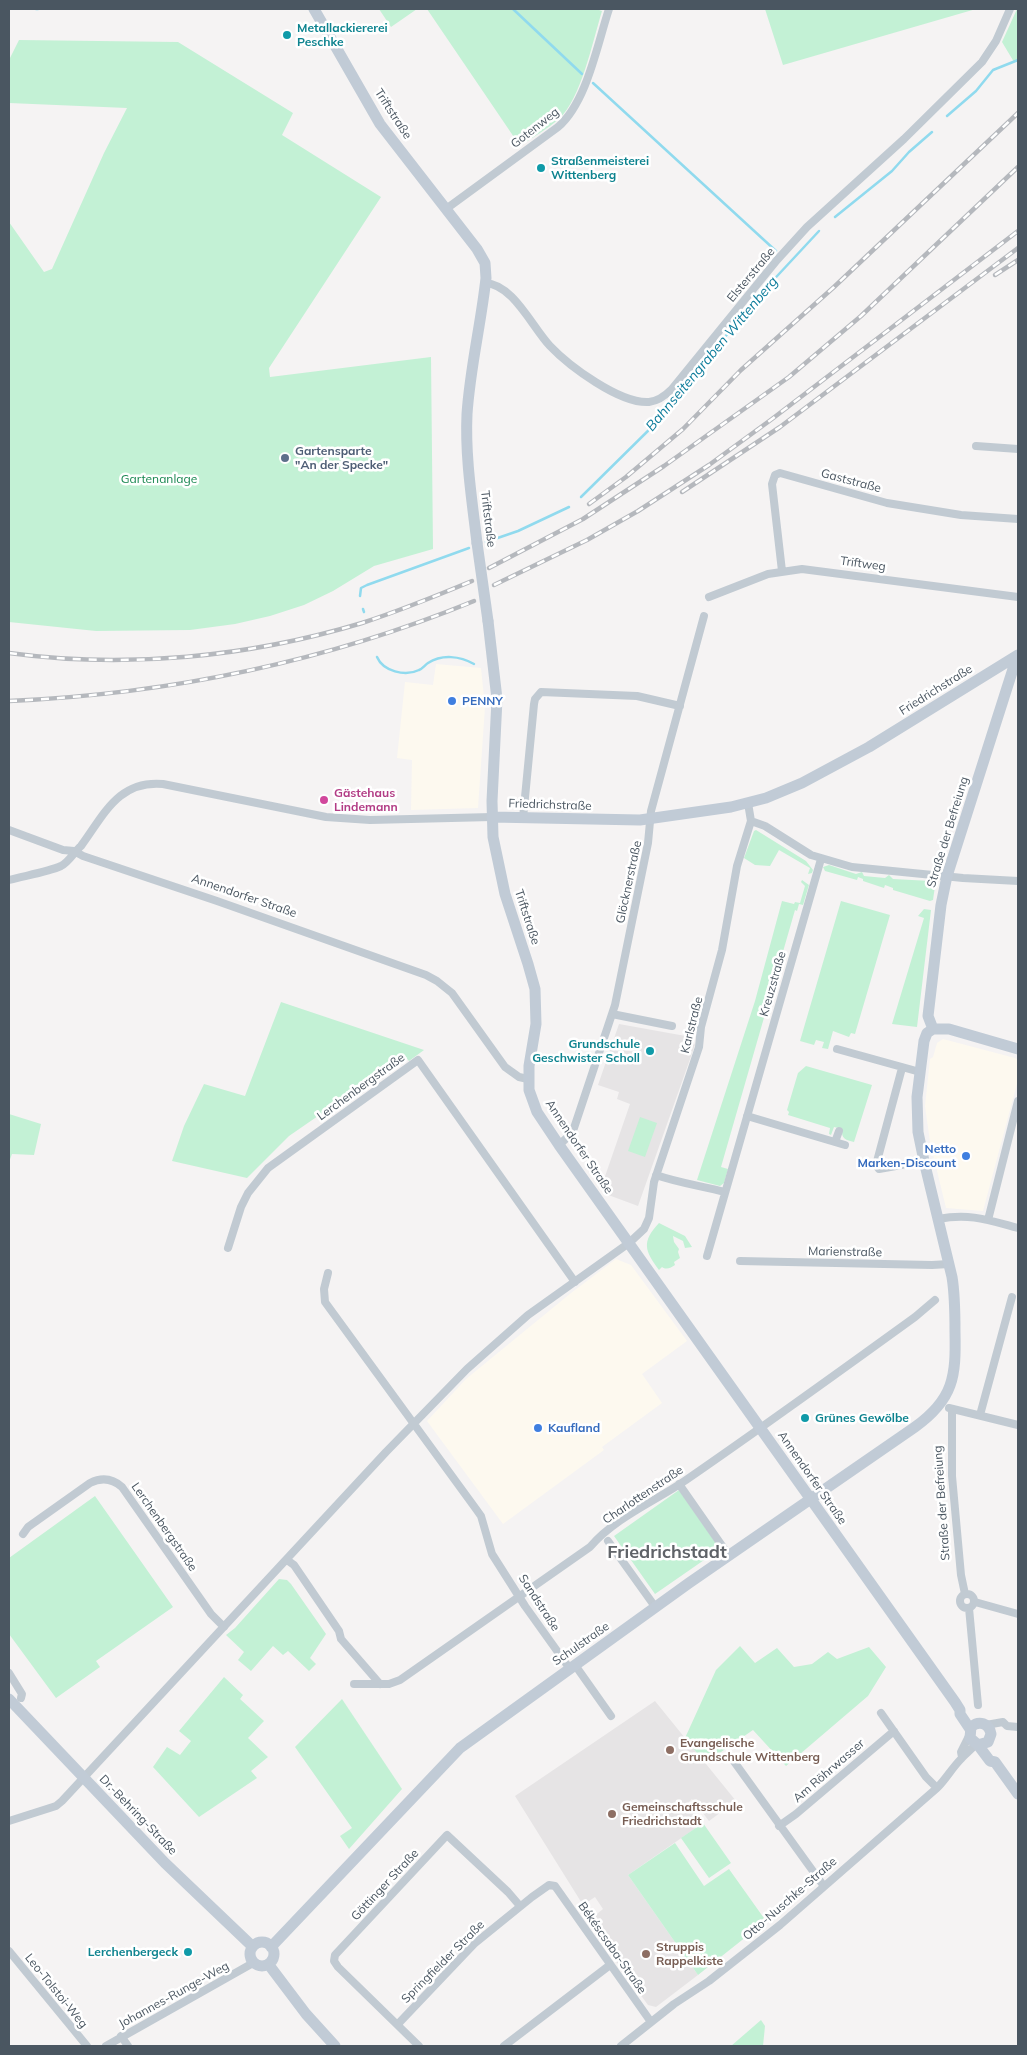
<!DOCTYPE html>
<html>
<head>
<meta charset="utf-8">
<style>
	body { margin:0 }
	#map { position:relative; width:1027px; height:2055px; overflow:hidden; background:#f5f3f3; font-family:Mulish,sans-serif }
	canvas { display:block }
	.frame { position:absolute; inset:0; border:10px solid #4a5661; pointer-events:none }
</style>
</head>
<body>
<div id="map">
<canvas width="1027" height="2055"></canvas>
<div class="frame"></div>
</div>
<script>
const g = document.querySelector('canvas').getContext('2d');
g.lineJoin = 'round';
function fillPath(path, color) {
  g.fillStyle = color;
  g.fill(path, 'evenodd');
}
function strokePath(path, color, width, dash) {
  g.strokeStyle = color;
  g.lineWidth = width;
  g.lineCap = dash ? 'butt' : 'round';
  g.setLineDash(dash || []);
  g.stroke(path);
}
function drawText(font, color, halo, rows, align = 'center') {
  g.font = font + ' Mulish,sans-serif';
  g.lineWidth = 5;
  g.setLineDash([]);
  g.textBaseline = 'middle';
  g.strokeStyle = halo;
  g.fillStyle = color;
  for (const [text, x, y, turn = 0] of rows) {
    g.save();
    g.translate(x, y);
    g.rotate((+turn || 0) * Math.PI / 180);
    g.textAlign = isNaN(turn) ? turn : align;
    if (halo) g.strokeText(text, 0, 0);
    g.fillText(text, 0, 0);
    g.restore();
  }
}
fillPath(new Path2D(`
	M436 664 481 668 485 707 478 808 411 810 412 760 397 758 405 682 433 685Z
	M943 1039 1015 1058 1018 1060V1080L983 1211 946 1208 930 1142 925 1106 930 1059 933 1057 937 1043Z
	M616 1259 631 1265 687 1341 642 1374 662 1403 602 1447 604 1450 503 1524 427 1421 466 1379 571 1293Z`), '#fdf9ef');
fillPath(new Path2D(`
	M619 1024 691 1037 695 1045 638 1206 603 1193 601 1188 630 1104 617 1099 619 1092 598 1085Z
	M655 1701 736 1801 709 1821 692 1799 688 1803 703 1823 628 1875 698 1975 656 2007 648 2005 587 1922 603 1909 595 1897 583 1905 515 1796Z`), '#e6e4e5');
fillPath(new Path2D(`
	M379 9H417L391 27Z
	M427 9H596L602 11C593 40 581 99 559 119 547 129 533 137 520 146Z
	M765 9H976L783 65Z
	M1017 9H1018V61L1014 62 1002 42Z
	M19 40 178 42 293 113 282 135 381 197 269 368 270 377 431 357 433 549 374 566 333 591 304 605 270 616 235 624 190 630 96 631 9 622V222L44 272 52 269 104 153 127 108 9 103V60Z
	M756 830 806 861 813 870 812 873 808 874 810 868 779 850 770 866 755 865 744 858 754 831Z
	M829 865 856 874 862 872 864 876 885 878 889 875 893 879 931 881 935 886 933 900 930 901 893 890V888L885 885 884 888 863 881V879L858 877 857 880 825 871 823 867Z
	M802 880 809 885 803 905 799 904 797 911 795 910 721 1167 728 1169 724 1183 720 1186 697 1180 755 1001 782 901 794 904 795 902 800 903 805 886 801 882Z
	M841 901 890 915 855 1034 851 1033 849 1037 833 1031 828 1049 822 1048 824 1042 816 1040 814 1045 800 1041Z
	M924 909 931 910 917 1027 892 1024 924 918 918 916Z
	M281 1002 424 1050 409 1061 405 1056 289 1136 247 1178 172 1161 184 1126 204 1084 245 1096Z
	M806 1066 872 1085 854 1142C846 1140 841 1139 842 1129L834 1127 831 1135 829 1134 830 1128 788 1115 789 1112 787 1110 798 1073Z
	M9 1114 41 1124 34 1155 12 1154 9 1162Z
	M640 1117 657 1123 645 1157 628 1151Z
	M659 1223 685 1236 692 1247 685 1248 683 1241 673 1236 674 1242 679 1249 678 1252 680 1258 674 1262 675 1265C671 1268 666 1270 662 1267L659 1270C645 1251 641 1242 659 1223Z
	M679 1490 720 1549 655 1594 614 1536Z
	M95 1496 173 1607 96 1661 100 1667 56 1698 9 1634V1558Z
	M279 1579 287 1580 291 1584 326 1634 310 1658 316 1664 309 1671 288 1651 283 1655 273 1646 251 1671 238 1660 244 1652 226 1635 235 1628Z
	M740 1646 755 1663 777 1648 794 1667 812 1664 828 1652 837 1659 869 1647 886 1667 868 1696 786 1766 753 1730 705 1763 685 1738 716 1670Z
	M224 1677 243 1695 240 1699 264 1721 248 1738 268 1757 251 1771 257 1778 199 1817 153 1767 167 1747 180 1755 191 1741 179 1731Z
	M342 1699 402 1789 349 1849 340 1836 352 1828 295 1747Z
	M703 1823 731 1863 709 1878 681 1838Z
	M675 1843 704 1886 729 1869 766 1921 698 1975 628 1875Z
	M761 2020 765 2026 763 2046H731Z`), '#c3f1d5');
strokePath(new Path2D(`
	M36 9H38
	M513 9 582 74
	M593 83 776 251
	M947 116 976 91 993 70 1018 60
	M835 217 892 171 909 152 932 132
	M581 497 659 420 752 303 819 231
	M486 542 518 531 569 507
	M360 596 361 588 367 585 469 548
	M363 609 364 612
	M377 657C383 671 405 677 419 670 422 669 425 665 428 663 442 654 460 656 474 664`), '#90daee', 2.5);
strokePath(new Path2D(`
	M446 209 558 127C587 102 597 45 609 9
	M485 283C513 284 532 327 550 346 569 366 620 404 649 402 658 401 666 395 672 389L777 260 807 227 904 139 982 62 996 41 1010 9
	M976 446 1018 449
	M782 571 772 484 775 475 780 473 887 503 961 515 1018 519
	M709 597 768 574 802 569 1018 597
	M523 818 534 704 535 699 541 692 637 696 680 706
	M751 821 765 826 811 855 852 867 963 878 1018 881
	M9 830 63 850 74 851 83 856 217 901 426 975 437 981 452 993 505 1067 519 1077 528 1079
	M9 880C23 876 48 872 61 866 69 862 74 852 81 846 104 815 118 780 163 784L326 817 370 820 492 817
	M612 1014 672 1026
	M837 1049 920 1072
	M902 1068 876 1165 879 1169 924 1161
	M747 1116 845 1145
	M835 1142 839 1131
	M559 1145 571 1134 574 1128 615 1005 648 843 651 811 704 616
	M656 1175C679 1183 702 1186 725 1192
	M938 1219C970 1213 988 1220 1018 1228
	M988 1220 1018 1101
	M228 1248 241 1207 248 1193 268 1168 418 1060 575 1282
	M707 1256 821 859
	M740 1261 932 1265 949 1264
	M328 1273 324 1289 325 1302 476 1509 481 1516 492 1554 525 1606 570 1669
	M949 1408 1018 1425
	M952 1409V1476L961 1575 965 1594
	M980 1415 1012 1297
	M679 1484 725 1550
	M23 1534 28 1527 90 1483C102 1477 113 1479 122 1487L211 1614 224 1627
	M608 1541 656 1608
	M287 1560 294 1565 339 1631 341 1639 380 1684
	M960 1601a7 7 0 1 1 14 0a7 7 0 1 1-14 0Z
	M975 1602 1018 1614
	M969 1608 978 1705
	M575 1665 611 1716
	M9 1673 22 1694 21 1698
	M354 1684H389L400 1680 590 1547C616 1517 654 1502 686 1480 763 1427 839 1372 915 1317L935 1300
	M881 1713 926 1777 937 1788
	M986 1725 1003 1722 1007 1726 1018 1727
	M730 1756 823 1885
	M962 1757 961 1752 969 1736
	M9 1821 56 1806 62 1801 386 1452 467 1369 528 1315 629 1243 644 1229 649 1218 654 1182 699 1047 701 1027 722 950 737 866 751 821 748 803
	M779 1826 796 1814 894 1731
	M9 1951 87 2046
	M398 2024 474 1944 532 1897 549 1885 555 1886 651 2022
	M121 2036 128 2046
	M106 2046 253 1963
	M419 2046 338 1967 334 1961 335 1955 447 1835 508 1892 520 1906
	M504 2046 610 1965
	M621 2046 674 2004 709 1981 780 1925 937 1788C946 1779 952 1768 961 1759 965 1754 971 1750 976 1744`), '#c1cad2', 8);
strokePath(new Path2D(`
	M314 9 380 124 477 249 485 263 486 278C481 324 470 368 467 414 465 457 472 500 477 543
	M488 621 497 699 492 801 493 837 505 894 528 964 535 989 536 1024 529 1066V1090L537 1112 559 1145 955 1702 960 1710V1714L970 1729
	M492 817 640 820 731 807 766 798 802 783 869 747 1018 655
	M933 1029 928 1016 930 999 941 905 947 876 1013 669 1012 659
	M933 1029H949L1018 1049
	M9 1699 165 1863 252 1946
	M978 1745 988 1742 991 1734C989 1723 979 1720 971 1727L970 1738 978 1745 990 1761 995 1762 1018 1794
	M250 1954a12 12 0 1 1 24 0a12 12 0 1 1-24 0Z
	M271 1947 460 1748 689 1583 915 1427C954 1399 956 1376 955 1332 955 1313 955 1295 952 1277L924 1161 918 1132 917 1097 924 1041 927 1033 933 1029
	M269 1965 306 2014 335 2046`), '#c1cbd6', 11);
const rail = new Path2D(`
	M995 275 1018 260
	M682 492 780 427 1018 248
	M589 504 626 477 683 429 741 370 834 287 1018 113
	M489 568 583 519 664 466 789 377 861 316 1018 167
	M494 585 587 540 638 511 709 465 772 419 1018 231
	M9 653C126 669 249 657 362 623 399 611 436 596 472 581
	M9 701C169 694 325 662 474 601`);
strokePath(rail, '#b5b8bd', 4.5);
strokePath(rail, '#fff', 2.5, [8]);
strokePath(new Path2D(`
	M477 543 488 621`), '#c1cbd6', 11);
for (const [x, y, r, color] of [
	[287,35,5,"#0f9aa8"],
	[541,168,5,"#0f9aa8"],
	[285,458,5,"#5c6f8a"],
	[452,701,5,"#3f7fe0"],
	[324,800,5,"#d1479c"],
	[650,1051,5,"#0f9aa8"],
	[966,1156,5,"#3f7fe0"],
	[805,1418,5,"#0f9aa8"],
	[538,1428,5,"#3f7fe0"],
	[670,1750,5,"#8d6e63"],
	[612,1814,5,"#8d6e63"],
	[188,1952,5,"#0f9aa8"],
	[646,1954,5,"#8d6e63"]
]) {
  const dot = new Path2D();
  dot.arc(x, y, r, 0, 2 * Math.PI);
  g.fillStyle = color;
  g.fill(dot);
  strokePath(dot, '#fff', 2);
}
drawText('bold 12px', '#0d838f', '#fff', [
	["Metallackiererei",297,28],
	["Peschke",297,42],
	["Straßenmeisterei",551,161],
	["Wittenberg",551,175],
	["Grundschule",640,1044,"right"],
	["Geschwister Scholl",640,1058,"right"],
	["Grünes Gewölbe",815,1418],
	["Lerchenbergeck",178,1952,"right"]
], 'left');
drawText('12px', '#4a5661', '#fff', [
	["Triftstraße",393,114,57],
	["Gotenweg",535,128,-38],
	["Elsterstraße",751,275,-50],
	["Gaststraße",851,481,15],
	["Triftstraße",488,519,83],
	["Triftweg",863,564,8],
	["Friedrichstraße",936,690,-32],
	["Friedrichstraße",550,805,2],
	["Straße der Befreiung",948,832,-73],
	["Glöcknerstraße",629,882,-78],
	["Annendorfer Straße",244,896,19],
	["Triftstraße",527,917,72],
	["Kreuzstraße",773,984,-74],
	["Karlstraße",692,1025,-76],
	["Lerchenbergstraße",361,1087,-36],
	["Annendorfer Straße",579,1147,56],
	["Marienstraße",845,1252,1],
	["Annendorfer Straße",812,1478,55],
	["Charlottenstraße",643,1495,-34],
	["Straße der Befreiung",942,1503,-94],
	["Lerchenbergstraße",164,1527,55],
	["Sandstraße",539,1603,57],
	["Schulstraße",581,1644,-35],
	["Am Röhrwasser",829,1771,-41],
	["Dr.-Behring-Straße",138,1815,46],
	["Göttinger Straße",385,1885,-47],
	["Otto-Nuschke-Straße",790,1899,-41],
	["Békéscsaba-Straße",612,1948,55],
	["Springfielder Straße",443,1962,-45],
	["Leo-Tolstoi-Weg",56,1991,51],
	["Johannes-Runge-Weg",174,1995,-29]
]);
drawText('bold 12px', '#4e5e75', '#fff', [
	["Gartensparte",295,451],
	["\"An der Specke\"",295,465]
], 'left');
drawText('12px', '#17864f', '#fff', [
	["Gartenanlage",159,479]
]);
drawText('bold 12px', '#366cbe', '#fff', [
	["PENNY",462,701],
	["Netto",956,1149,"right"],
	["Marken-Discount",956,1163,"right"],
	["Kaufland",548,1428]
], 'left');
drawText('bold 12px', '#b23c85', '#fff', [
	["Gästehaus",334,793],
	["Lindemann",334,807]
], 'left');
drawText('bold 12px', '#785e54', '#fff', [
	["Evangelische",680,1743],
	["Grundschule Wittenberg",680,1757],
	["Gemeinschaftsschule",622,1807],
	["Friedrichstadt",622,1821],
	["Struppis",656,1947],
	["Rappelkiste",656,1961]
], 'left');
drawText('italic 14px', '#0c7c9b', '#fff', [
	["Bahnseitengraben Wittenberg",712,354,-50]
]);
drawText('bold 18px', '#5f6368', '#fff', [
	["Friedrichstadt",667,1553]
]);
</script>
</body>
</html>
